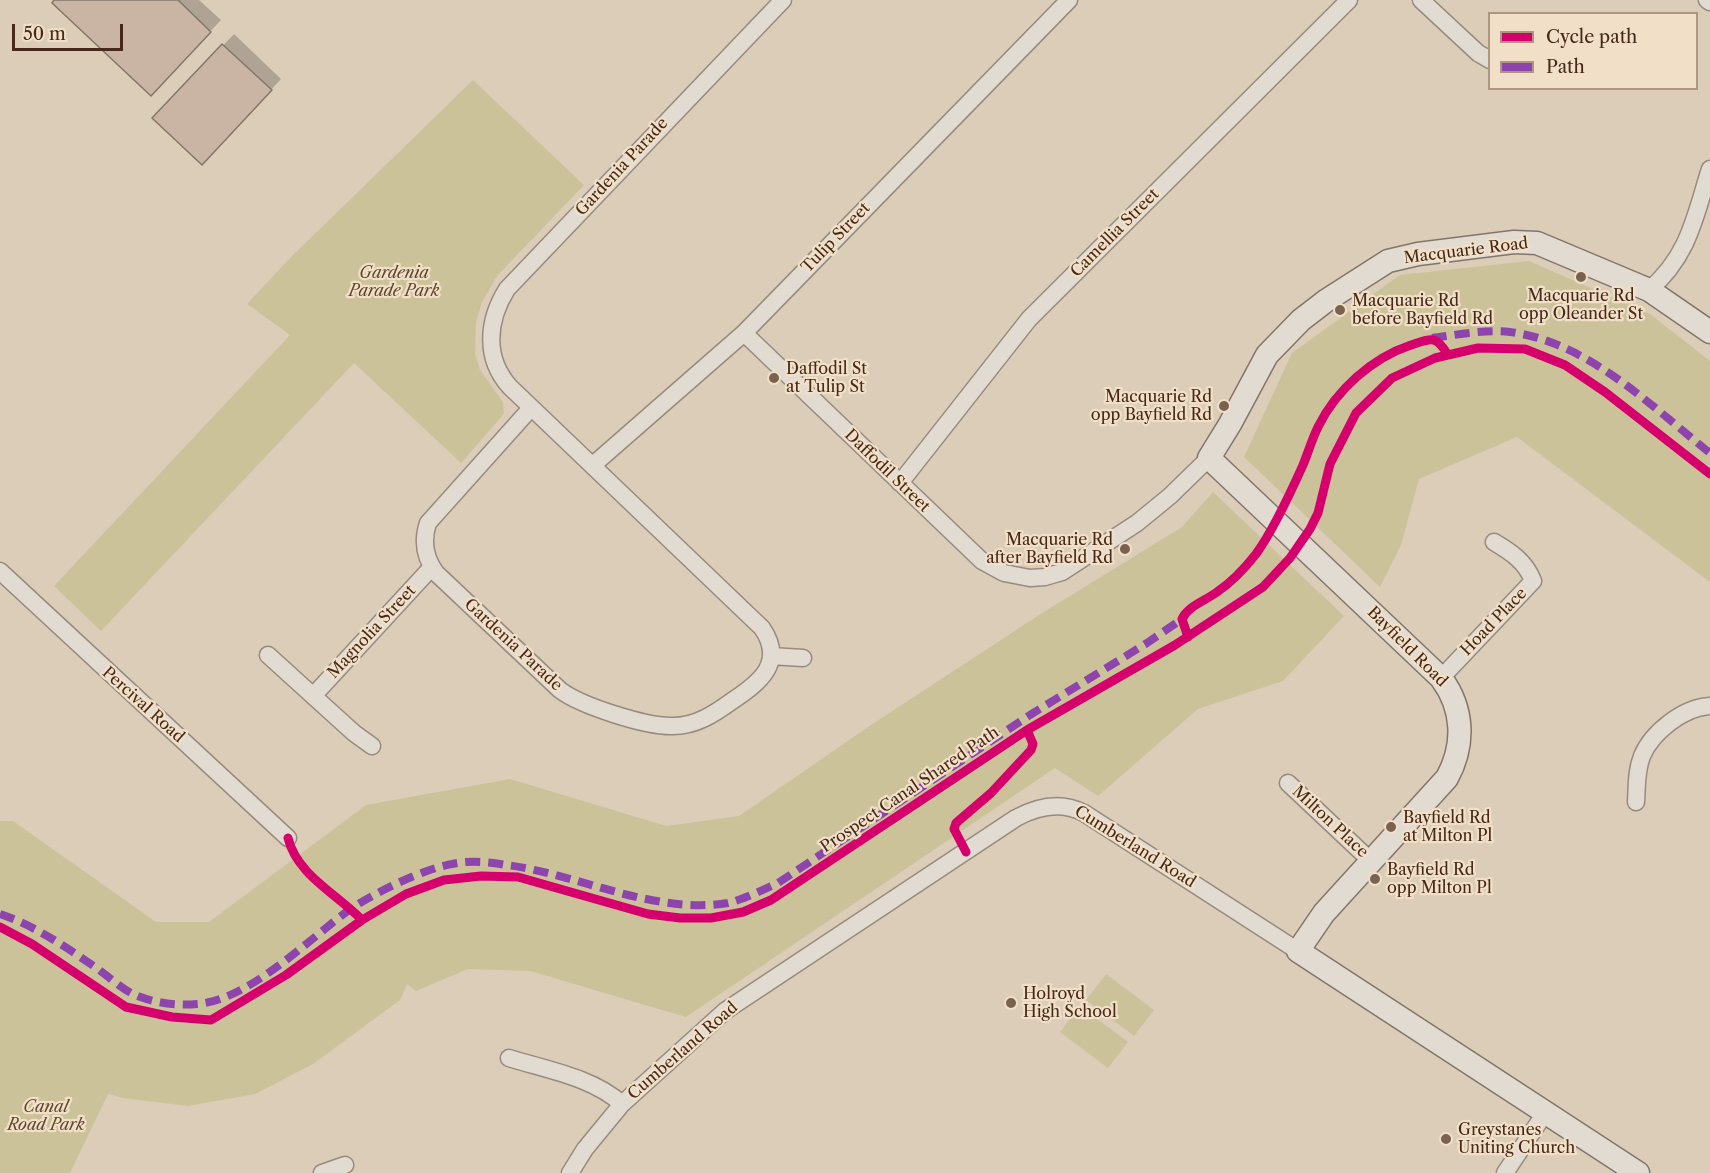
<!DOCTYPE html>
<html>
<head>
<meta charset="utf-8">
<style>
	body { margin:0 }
	#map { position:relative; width:1710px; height:1173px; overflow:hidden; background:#dbcdb8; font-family:"Libre Caslon Text",serif }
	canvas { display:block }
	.legend { position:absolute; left:1488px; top:12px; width:210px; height:78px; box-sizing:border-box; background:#f1e0c7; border:2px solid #ad9782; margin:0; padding:8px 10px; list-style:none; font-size:18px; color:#46291a }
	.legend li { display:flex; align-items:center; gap:12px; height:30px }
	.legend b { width:30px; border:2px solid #ad9782 }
	.scale { position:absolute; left:12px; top:24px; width:111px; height:27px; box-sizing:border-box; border:3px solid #46291a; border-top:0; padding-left:8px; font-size:18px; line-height:21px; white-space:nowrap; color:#46291a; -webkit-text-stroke:4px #f1e0c7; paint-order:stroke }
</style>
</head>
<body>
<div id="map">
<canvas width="1710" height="1173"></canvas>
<ul class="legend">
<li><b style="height:8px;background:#d6006c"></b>Cycle path</li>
<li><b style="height:8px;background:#8e44ad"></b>Path</li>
</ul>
<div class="scale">50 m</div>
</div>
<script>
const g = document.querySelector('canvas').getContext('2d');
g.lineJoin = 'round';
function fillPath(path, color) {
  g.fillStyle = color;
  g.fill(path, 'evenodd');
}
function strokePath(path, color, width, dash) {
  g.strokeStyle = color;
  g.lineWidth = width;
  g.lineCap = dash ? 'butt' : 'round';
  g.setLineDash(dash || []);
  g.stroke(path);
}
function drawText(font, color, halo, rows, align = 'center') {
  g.font = font + ' "Libre Caslon Text",serif';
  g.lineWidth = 4.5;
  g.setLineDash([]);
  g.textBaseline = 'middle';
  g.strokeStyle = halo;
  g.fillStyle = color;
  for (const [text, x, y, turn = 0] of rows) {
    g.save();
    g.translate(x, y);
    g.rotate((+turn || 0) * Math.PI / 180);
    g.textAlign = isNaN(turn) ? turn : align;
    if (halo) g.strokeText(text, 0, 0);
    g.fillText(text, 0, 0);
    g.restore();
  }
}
fillPath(new Path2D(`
	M473 80 584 185 497 276 482 302 476 322 475 354 480 370 503 402 504 414 461 463 354 363 101 631 54 586 290 335 247 304 292 256Z
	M1529 261 1650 314 1710 361V582L1517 437 1419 479 1401 545 1380 587 1244 457 1292 353 1400 275Z
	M1213 492 1344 616 1283 681 1198 709 1098 796 1055 768 686 1017 530 971 468 969 416 991 407 984 400 1000 313 1064 255 1094 188 1106 123 1098 108 1094 70 1173H0V821H13L156 922H209L366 805 510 779 666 826 739 816 868 727 1039 615 1182 527Z
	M1106 974 1154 1010 1134 1036 1086 1000Z
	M1080 1006 1128 1042 1108 1068 1060 1032Z`), '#ccc29a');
fillPath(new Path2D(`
	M56 0H199L221 20 161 83Z
	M234 34 281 79 213 153 154 118Z`), '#0003');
const building = new Path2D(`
	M54 0H178L211 32 151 96 52 3Z
	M222 44 272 90 202 165 152 118Z`);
fillPath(building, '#cab5a4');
strokePath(building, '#817669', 1.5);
const street = new Path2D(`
	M1421 0 1478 53 1490 60
	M1707 0 1710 2
	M1649 290C1689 256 1695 216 1710 169
	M744 333 982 561 1004 573 1030 578 1045 577 1062 572 1137 523 1170 496 1209 458
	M531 408 428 523C422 541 425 558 436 573L560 690C581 706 647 727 673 726 696 726 714 714 732 701 759 683 786 663 762 628L510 387C484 358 487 321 507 289L783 0
	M593 465 744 333 1069 0
	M900 483 1029 319 1349 0
	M0 571 288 838
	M268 655 354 733 372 746
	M771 656 803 658
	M1441 678 1533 581C1526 562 1511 552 1494 542
	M313 696 432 567
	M1288 783 1372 862
	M1636 802C1637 787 1636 771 1642 756 1652 732 1684 707 1710 706
	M509 1058C547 1070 592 1077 622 1104
	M322 1173 345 1165
	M570 1173 585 1149 622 1104 725 1011 1016 818C1038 806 1061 801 1084 813L1298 951
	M1505 1173 1545 1113`);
const secondary = new Path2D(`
	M1638 1173 1298 951 1324 913 1447 778C1465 745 1464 709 1441 678L1209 458 1230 424 1267 355 1301 320 1327 300 1388 261 1418 254 1514 242 1537 243 1649 290 1710 332`);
strokePath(street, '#978b7e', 19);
strokePath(secondary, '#817669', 25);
strokePath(street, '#e2dbd1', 16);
strokePath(secondary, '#e2dbd1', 22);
strokePath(new Path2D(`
	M1432 338C1457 335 1485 329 1510 332 1588 342 1651 406 1710 453
	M0 914C36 926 67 948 98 969 110 978 122 989 135 995 154 1003 177 1006 197 1004 249 1000 308 940 349 910 374 893 423 869 452 864 470 860 489 862 506 865 578 874 654 915 728 903 745 899 762 890 778 883L1030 715 1147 643 1182 619`), '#8e44ad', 8, [15, 8]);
strokePath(new Path2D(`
	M1188 637 1182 619C1188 606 1205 601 1217 592 1232 582 1245 568 1256 554 1274 529 1290 494 1303 465 1308 453 1312 439 1318 427 1336 390 1372 358 1411 345 1432 338 1436 335 1448 355
	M288 838C297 875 337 894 362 920
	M966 852 954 829 956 823 991 793 1031 750 1033 744 1027 730
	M0 927 32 944 126 1007 172 1017 211 1020 286 975 362 920 406 894 444 880 481 876 518 877 648 914 680 918H711L743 912 771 900 1027 730 1175 645 1263 587 1290 558 1310 529 1318 513 1330 464 1356 413 1392 378 1435 358 1478 348 1525 349 1565 365 1605 392 1710 474`), '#d6006c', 9);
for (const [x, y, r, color] of [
	[1581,277,6,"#7a6251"],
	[1340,310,6,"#7a6251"],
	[774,378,6,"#7a6251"],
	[1224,406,6,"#7a6251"],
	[1125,549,6,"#7a6251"],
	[1391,827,6,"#7a6251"],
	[1375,879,6,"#7a6251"],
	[1011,1003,6,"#7a6251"],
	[1446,1139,6,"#7a6251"]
]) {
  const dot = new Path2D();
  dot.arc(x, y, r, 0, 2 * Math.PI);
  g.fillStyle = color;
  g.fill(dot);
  strokePath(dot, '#f1e0c7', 2);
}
drawText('16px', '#46291a', '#f1e0c7', [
	["Gardenia Parade",622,167,-47],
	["Camellia Street",1115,233,-45],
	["Tulip Street",836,238,-46],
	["Macquarie Road",1466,251,-7],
	["Daffodil Street",887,471,44],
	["Hoad Place",1494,622,-46],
	["Magnolia Street",372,632,-47],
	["Gardenia Parade",513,645,43],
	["Bayfield Road",1407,647,45],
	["Percival Road",143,705,42],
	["Prospect Canal Shared Path",910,790,-34],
	["Milton Place",1330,822,43],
	["Cumberland Road",1135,847,32],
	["Cumberland Road",683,1051,-41]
]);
drawText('italic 16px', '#5e462f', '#f1e0c7', [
	["Gardenia",394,273],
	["Parade Park",394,291],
	["Canal",46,1107],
	["Road Park",46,1125]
]);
drawText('16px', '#46291a', '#f1e0c7', [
	["Macquarie Rd",1581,296,"center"],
	["opp Oleander St",1581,314,"center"],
	["Macquarie Rd",1352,301],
	["before Bayfield Rd",1352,319],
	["Daffodil St",786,369],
	["at Tulip St",786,387],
	["Macquarie Rd",1212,397,"right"],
	["opp Bayfield Rd",1212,415,"right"],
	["Macquarie Rd",1113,540,"right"],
	["after Bayfield Rd",1113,558,"right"],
	["Bayfield Rd",1403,818],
	["at Milton Pl",1403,836],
	["Bayfield Rd",1387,870],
	["opp Milton Pl",1387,888],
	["Holroyd",1023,994],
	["High School",1023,1012],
	["Greystanes",1458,1130],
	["Uniting Church",1458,1148]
], 'left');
</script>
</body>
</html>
